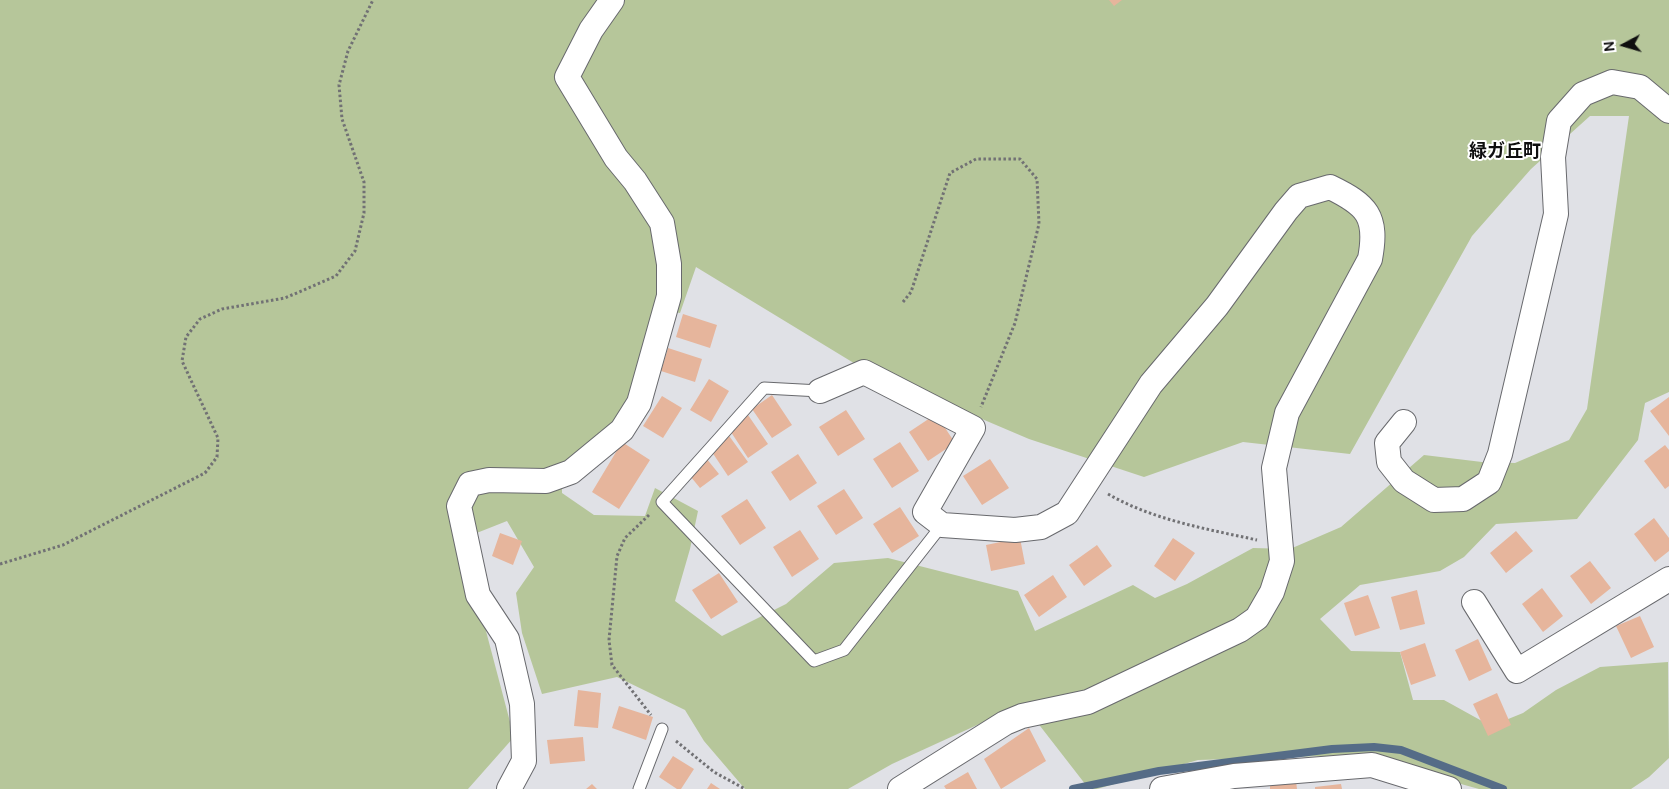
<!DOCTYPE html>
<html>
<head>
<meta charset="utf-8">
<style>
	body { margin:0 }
	#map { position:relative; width:1669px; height:789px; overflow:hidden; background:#e0e1e6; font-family:"DM Sans",sans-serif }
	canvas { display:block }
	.north { position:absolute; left:1599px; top:20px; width:50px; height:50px; -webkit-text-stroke:4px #fff; paint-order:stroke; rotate:264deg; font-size:14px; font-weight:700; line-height:20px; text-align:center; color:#0e0e0f }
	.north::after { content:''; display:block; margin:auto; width:18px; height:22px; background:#0e0e0f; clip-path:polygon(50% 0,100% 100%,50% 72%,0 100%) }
</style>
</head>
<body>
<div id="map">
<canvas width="1669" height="789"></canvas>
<div class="north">N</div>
</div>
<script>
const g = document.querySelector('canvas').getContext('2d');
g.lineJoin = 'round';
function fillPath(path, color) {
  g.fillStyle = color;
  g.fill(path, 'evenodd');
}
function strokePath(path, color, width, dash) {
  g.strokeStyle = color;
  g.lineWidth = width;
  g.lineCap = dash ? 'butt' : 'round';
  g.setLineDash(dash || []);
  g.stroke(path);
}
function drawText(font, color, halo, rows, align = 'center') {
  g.font = font + ' "DM Sans","Noto Sans JP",sans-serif';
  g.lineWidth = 4;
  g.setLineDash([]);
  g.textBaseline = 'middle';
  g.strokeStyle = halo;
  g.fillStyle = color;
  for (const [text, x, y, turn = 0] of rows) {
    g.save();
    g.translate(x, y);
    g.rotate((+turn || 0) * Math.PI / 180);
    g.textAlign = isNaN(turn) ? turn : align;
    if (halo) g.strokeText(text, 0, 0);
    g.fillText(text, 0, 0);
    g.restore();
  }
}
fillPath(new Path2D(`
	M0 0H1669V392L1645 403 1638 440 1577 519 1496 524 1464 557 1440 571 1360 585 1320 619 1351 651 1400 652 1413 700H1444L1491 726 1523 713 1556 690 1600 667 1668 662 1669 758 1649 777 1631 789H1479L1357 755 1198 760 1097 789H1089L1023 704 892 764 848 789H745L704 741 685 710 617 677 542 694 522 633 516 593 534 567 507 521 459 540 473 582 514 737 468 789H0ZM1590 116H1629L1587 409 1569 440 1515 463 1482 462 1424 455 1341 527 1290 549 1253 548 1187 584 1155 598 1133 585 1035 631 1018 591 888 558 834 563 786 604 722 636 675 601 690 549 698 511 655 488 645 516 594 515 562 493V477L627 421 665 310 680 313 696 267 862 368 1029 439 1144 477 1243 442 1350 454 1472 236 1531 169Z`), '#b6c69a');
strokePath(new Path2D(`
	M1073 789 1159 771 1332 749 1374 747 1401 750 1503 789`), '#556c87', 8);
fillPath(new Path2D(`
	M1109 0H1122L1114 6Z
	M683 314 717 325 710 348 676 337Z
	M668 348 702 359 695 382 661 371Z
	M709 379 729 391 711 422 690 410Z
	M772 395 792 425 772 438 752 409Z
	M662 396 682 408 663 438 643 426Z
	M1669 397V436L1650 411Z
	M846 410 865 439 838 456 819 427Z
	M936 414 955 443 928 461 909 432Z
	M748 415 768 444 748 458 729 429Z
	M727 433 748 462 728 476 708 446Z
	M622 442 650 460 619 509 592 492Z
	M900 442 919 471 892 488 873 459Z
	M1665 445 1669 450V486L1665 489 1644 461Z
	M798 454 817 483 790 501 771 472Z
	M706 458 719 474 700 488 686 471Z
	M990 459 1009 488 982 505 963 476Z
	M844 489 863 518 836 535 817 506Z
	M747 499 766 528 740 545 721 516Z
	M900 507 919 536 892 553 873 524Z
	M1654 518 1669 538V551L1655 562 1634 534Z
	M800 530 819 559 792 577 773 547Z
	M1516 531 1533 551 1506 573 1490 553Z
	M500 533 522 541 513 565 492 556Z
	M1020 538 1025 564 991 571 986 545Z
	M1173 538 1195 553 1175 581 1154 566Z
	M1097 545 1112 566 1084 586 1069 565Z
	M1590 561 1611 588 1591 604 1570 576Z
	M719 573 738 602 711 619 692 590Z
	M1053 575 1067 597 1039 617 1024 595Z
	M1542 588 1563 616 1543 632 1522 604Z
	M1417 590 1425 624 1400 630 1391 597Z
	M1368 595 1380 628 1355 636 1344 603Z
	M1640 616 1654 647 1631 658 1616 626Z
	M1478 639 1492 670 1469 681 1455 650Z
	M1425 643 1436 676 1411 685 1400 652Z
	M578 690 601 693 598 728 574 726Z
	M1497 693 1511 725 1488 736 1473 704Z
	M619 706 653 717 646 740 612 728Z
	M1029 728 1046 761 1001 789 984 759Z
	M583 737 585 761 550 764 547 740Z
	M673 756 694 769 681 789H677L659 777Z
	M968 772 977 789H946L944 786Z
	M1296 781 1297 789H1270V785Z
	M711 783 720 789H707Z
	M592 784 597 789H586Z
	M1341 784 1342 789H1315V787Z`), '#e6b59c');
const lane = new Path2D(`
	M820 391 764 388 662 502 814 661 844 650 942 525
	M639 789 662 729`);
const street = new Path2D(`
	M820 391 864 372 973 428 925 512 942 525 1015 530 1041 527 1067 513 1151 384 1217 306 1286 211 1299 196 1330 187C1367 205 1378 216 1370 259L1287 413 1274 468 1282 561 1272 592 1257 618 1240 630 1088 702 1022 716 1005 723 900 789
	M1404 422 1387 443 1389 462 1404 481 1434 500 1463 499 1489 482 1500 454 1556 214 1553 157 1559 121 1583 94 1612 82 1640 87 1669 111
	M1474 602 1517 671 1669 579
	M509 789 524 761 522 704 507 639 478 595 459 506 470 484 489 480 546 481 571 472 622 430 639 403 669 296V264L662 223 635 181 616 158 567 77 591 30 612 0
	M1162 789 1234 776 1372 765 1449 789`);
strokePath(lane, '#68696d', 13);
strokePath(street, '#68696d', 26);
strokePath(new Path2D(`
	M903 302 911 292 950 173 976 159H1020L1037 179 1039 224 1015 323 981 407
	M1108 494C1153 520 1207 529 1257 540
	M649 515 625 538 617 556 609 640 612 665 651 715
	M0 564 63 545 205 473 217 457 218 438 182 361 186 337 200 319 222 309 285 298 336 276 355 251 364 213V182L342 119 339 85 348 51 373 0
	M676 741 714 772 745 789`), '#717174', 3, [2.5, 2.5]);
strokePath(lane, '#fff', 11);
strokePath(street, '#fff', 24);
drawText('bold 18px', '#0e0e0f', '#fff', [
	["緑ガ丘町",1505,152]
]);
</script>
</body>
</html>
